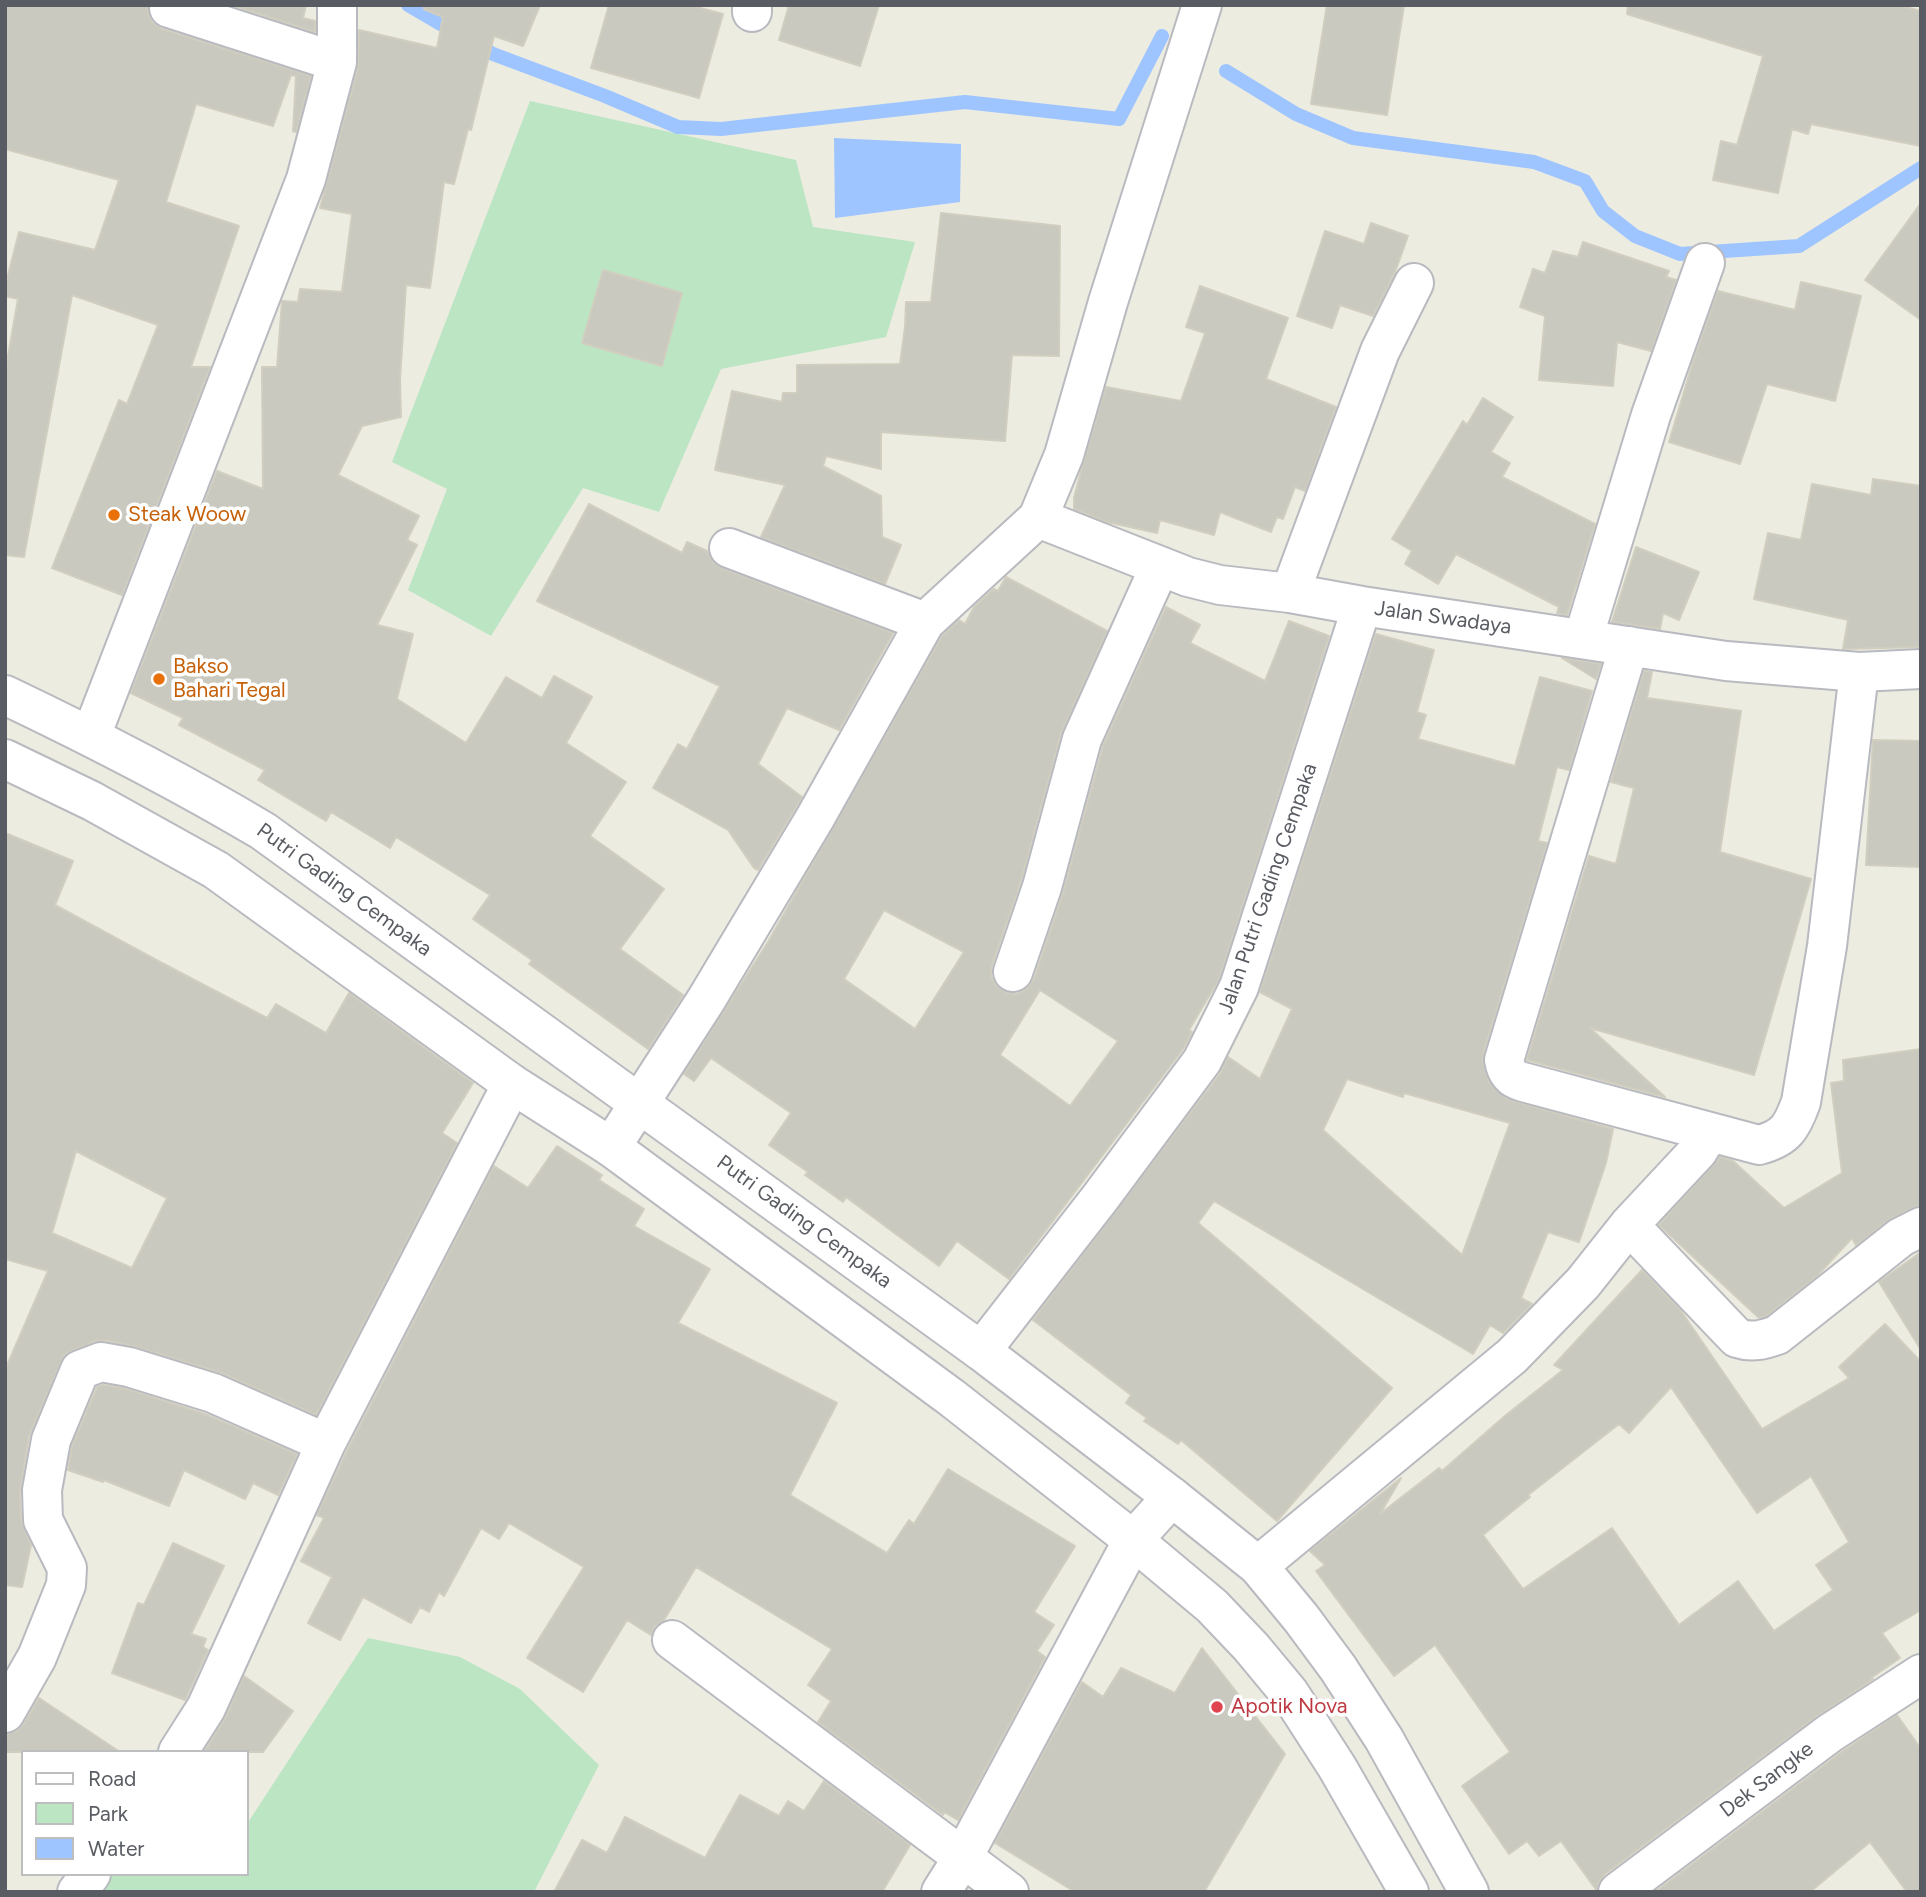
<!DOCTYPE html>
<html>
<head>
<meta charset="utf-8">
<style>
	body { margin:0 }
	#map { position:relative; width:1926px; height:1897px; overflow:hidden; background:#edece1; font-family:Figtree,sans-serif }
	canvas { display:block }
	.frame { position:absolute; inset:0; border:7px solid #595c62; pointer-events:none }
	.legend { position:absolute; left:21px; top:1750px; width:228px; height:126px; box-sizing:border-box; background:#fff; border:2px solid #bdbec0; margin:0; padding:9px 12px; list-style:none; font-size:21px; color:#595c62 }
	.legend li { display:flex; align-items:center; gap:14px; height:35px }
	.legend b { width:35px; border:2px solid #bdbec0 }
</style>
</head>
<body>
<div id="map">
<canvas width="1926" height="1897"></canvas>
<div class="frame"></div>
<ul class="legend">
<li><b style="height:9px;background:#fff"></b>Road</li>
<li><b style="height:19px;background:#bce5c3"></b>Park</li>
<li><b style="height:19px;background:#9ec5ff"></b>Water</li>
</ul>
</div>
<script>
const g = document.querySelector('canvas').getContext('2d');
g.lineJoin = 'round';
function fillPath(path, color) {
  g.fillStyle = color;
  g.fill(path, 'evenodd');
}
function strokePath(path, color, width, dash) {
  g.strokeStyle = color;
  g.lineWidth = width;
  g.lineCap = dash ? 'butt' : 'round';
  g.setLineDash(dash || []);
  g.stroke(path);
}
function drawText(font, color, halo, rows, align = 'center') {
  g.font = font + ' Figtree,sans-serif';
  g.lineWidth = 7;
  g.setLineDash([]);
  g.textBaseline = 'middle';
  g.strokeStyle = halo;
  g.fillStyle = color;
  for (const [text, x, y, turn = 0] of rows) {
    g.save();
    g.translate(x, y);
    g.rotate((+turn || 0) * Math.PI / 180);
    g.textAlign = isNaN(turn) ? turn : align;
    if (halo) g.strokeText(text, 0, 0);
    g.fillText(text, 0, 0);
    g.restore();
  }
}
fillPath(new Path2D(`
	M530 101 796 160 813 227 915 242 886 337 721 369 659 512 583 488 491 636 408 590 447 489 392 462Z
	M368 1638 460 1657 520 1689 599 1765 534 1892H88L103 1874H247V1824Z`), '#bce5c3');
fillPath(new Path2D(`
	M834 138 961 144 960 202 835 218Z`), '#9ec5ff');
strokePath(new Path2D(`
	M408 5 456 33
	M474 43 493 54 605 96 678 127 721 129 965 102 1119 119 1162 36
	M1226 71 1296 114 1353 138 1534 162 1585 181 1603 211 1635 236 1680 254 1799 246 1921 168`), '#9ec5ff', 14);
const building = new Path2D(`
	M5 5H148V13L152 22 162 29 311 76 296 132 293 131 296 76 291 75 273 126 196 104 166 202 239 226 191 367H210L122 595 52 568 119 400 127 404 158 325 72 295 24 557 5 555V373L18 299 5 296V287L19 232 95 250 119 180 5 149Z
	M232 5H306L303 18 315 21V32Z
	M424 5H540L523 46 494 36 471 130 468 129 454 184 444 182 430 288 406 285 400 380 401 417 362 426 338 475 419 516 407 540 417 545 377 625 413 634 397 699 466 743 506 677 542 698 554 676 592 697 566 743 626 782 590 836 664 889 620 949 683 995 648 1049 529 964 532 960 473 919 490 895 396 837 390 848 331 812 326 821 258 780 265 770 179 725 183 718 131 693 217 471 263 489 262 367H277L282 301 298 302 300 289 342 292 352 214 320 208 358 68 359 30 437 48 443 17 424 9Z
	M609 5H689L723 14 699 98 591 68Z
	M789 5H879L860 66 779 40Z
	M1327 5H1404L1387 115 1311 104Z
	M1628 5H1897L1921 11V146L1811 124 1808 134 1792 129 1778 193 1713 180 1721 141 1737 145 1763 56 1627 14Z
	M1921 203V320L1865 280Z
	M941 213 1060 226 1059 356 1012 355 1005 441 881 432V469L826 456 823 466 881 496 882 537 901 545 885 584 761 537 785 485 715 470 732 391 782 402 783 393H797V365L900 364 905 327 906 302H931Z
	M1371 223 1408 236 1395 272 1373 316 1340 305 1332 328 1297 316 1325 231 1364 244Z
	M1583 242 1669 271 1666 277 1676 280 1651 351 1617 342 1613 386 1539 380 1545 316 1520 307 1533 269 1545 273 1553 251 1578 257Z
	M603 270 682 293 662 366 582 343Z
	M1801 282 1861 296 1835 401 1767 384 1740 464 1669 442 1693 362 1718 291 1795 310Z
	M1200 286 1288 318 1266 379 1336 407 1305 491 1295 487 1283 519 1277 517 1271 532 1220 512 1214 535 1160 520 1157 533 1107 522 1074 509V498L1081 471 1106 387 1181 401 1205 333 1186 327Z
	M1483 398 1513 417 1491 452 1510 463 1502 477 1595 524 1567 615 1557 613 1559 607 1456 554 1438 584 1405 564 1412 551 1392 539 1463 421 1467 425Z
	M1873 479 1921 486V647L1843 649 1848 620 1754 599 1768 533 1801 540 1812 484 1871 495Z
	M589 504 682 553 687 542 707 551 712 561 721 568 893 633 839 730 787 708 758 764 802 797 758 870 754 868 728 830 653 788 678 744 687 749 720 686 537 601Z
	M1636 547 1699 572 1679 620 1663 613 1660 629 1612 622Z
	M1006 577 1107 631 1061 733 1021 881 992 965 991 976 996 986 1007 993 1017 994 1027 989 1034 979 1063 893 1103 746 1166 607 1200 625 1190 643 1265 681 1289 621 1329 636 1219 979 1189 1030 1192 1032 1183 1049 1009 1279 957 1241 939 1266 846 1197 843 1202 805 1175 808 1172 769 1145 791 1113 711 1058 694 1081 684 1074 768 942 942 636 959 620 965 624 974 607 994 589 998 591ZM884 910 964 952 915 1029 844 979ZM1040 990 1118 1041 1070 1106 1000 1055Z
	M1376 634 1434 650 1417 712 1426 715 1418 739 1515 766 1540 677 1592 691 1569 770 1557 767 1538 841 1547 843 1483 1054V1064L1490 1084 1506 1099 1613 1129 1606 1163 1579 1242 1548 1232 1521 1298 1532 1304 1503 1333 1490 1325 1473 1354 1214 1201 1198 1223 1392 1388 1277 1521 1181 1440 1178 1444 1144 1421 1147 1418 1126 1403 1131 1395 1033 1320 1220 1074 1228 1057 1260 1079 1292 1009 1260 992ZM1347 1079 1403 1097 1404 1093 1510 1123 1462 1255 1323 1130Z
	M1562 658 1601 664 1596 679Z
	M1644 671 1652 672 1647 698 1741 711 1720 852 1811 879 1754 1075 1590 1028 1665 1097 1527 1060 1589 856 1616 864 1634 788 1611 782Z
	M1873 740 1921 741V867L1866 865Z
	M5 833 73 861 55 905 160 962 267 1018 276 1004 326 1033 349 993 473 1083 442 1133 457 1143 316 1415 222 1373 133 1346 105 1340 94 1341 64 1355 29 1436 20 1491 21 1521 31 1545 22 1587 5 1585V1370L48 1271 5 1259ZM76 1151 167 1198 132 1268 52 1233Z
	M1921 1049V1205L1891 1218 1856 1245 1852 1238 1817 1276 1766 1316 1759 1318 1659 1225 1720 1157 1733 1161 1784 1208 1842 1173 1831 1083 1844 1081 1843 1060Z
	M557 1146 602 1175 599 1180 644 1209 634 1226 710 1269 678 1323 837 1403 790 1495 887 1553 909 1520 914 1524 948 1469 1075 1546 1034 1612 1054 1625 1037 1651 1045 1657 958 1820 944 1812 943 1815 818 1722 831 1701 808 1685 832 1649 696 1567 664 1620 655 1626 651 1635 627 1620 583 1692 527 1658 584 1567 509 1523 499 1539 481 1528 444 1596 439 1592 429 1612 420 1607 411 1623 363 1597 340 1640 308 1623 332 1577 301 1561 324 1518 317 1515 346 1453 494 1166 528 1188Z
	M1921 1252V1350L1879 1282Z
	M1642 1270 1681 1311 1762 1429 1849 1378 1839 1367 1885 1324 1921 1362V1610L1882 1633 1900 1658 1871 1678 1873 1679 1817 1716 1605 1874 1598 1883 1597 1891 1561 1841 1539 1856 1527 1841 1509 1854 1462 1786 1510 1752 1435 1645 1394 1676 1316 1571 1325 1565 1310 1551 1401 1478 1380 1514 1439 1468 1442 1471 1506 1415 1563 1370 1554 1365ZM1671 1387 1757 1513 1811 1476 1849 1542 1816 1565 1833 1590 1774 1631 1738 1581 1679 1625 1612 1528 1523 1589 1483 1535 1530 1497 1528 1495 1619 1424 1629 1433Z
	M103 1385 124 1388 205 1414 297 1454 278 1495 253 1483 245 1499 184 1470 169 1506 104 1480 103 1482 68 1470 72 1446 97 1387Z
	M173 1543 224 1566 191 1634 206 1639 203 1647 208 1650 185 1700 112 1673 138 1603 144 1605Z
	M1202 1648 1285 1754 1204 1892H1075L995 1843 1082 1682 1103 1697 1121 1668 1175 1693Z
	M244 1676 293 1711 263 1752H204L226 1717Z
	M39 1698 120 1752H5L7 1734 17 1731 24 1724Z
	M1897 1715 1921 1749V1892H1907L1870 1842 1810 1892H1655L1843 1751Z
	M824 1781 910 1845 882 1892H554L582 1840 607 1853 625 1817 705 1858 740 1795 779 1816 788 1801 804 1811Z`);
fillPath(building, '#c9c9c0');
strokePath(building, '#d1cebf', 2);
const minor = new Path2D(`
	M752 5V12
	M169 8 337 62
	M1038 518 1188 577 1220 585 1290 593 1362 606 1726 661 1859 672 1921 669
	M729 548 925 622
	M1290 593 1380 351 1414 283
	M1583 639 1651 415 1705 263
	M1629 646 1504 1060C1506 1072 1511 1079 1523 1082L1759 1145C1786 1138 1792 1127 1801 1102L1827 946 1859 672
	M91 736 306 179 337 62V5
	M1013 972 1042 887 1082 739 1160 566
	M611 1147 706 1000 815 818 925 622 1038 518 1064 455 1108 302 1202 5
	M1629 1225 1737 1338C1752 1343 1763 1340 1777 1335L1901 1237 1921 1227
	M981 1351 1100 1198 1202 1061 1239 987 1362 606
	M1258 1566 1512 1356 1583 1283 1629 1225 1698 1151 1709 1133
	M672 1640 1009 1892
	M5 1713 37 1657 66 1585 67 1568 43 1520 42 1490 51 1440 80 1370 101 1362 129 1367 213 1393 326 1443
	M178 1752 206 1708 326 1443 512 1084
	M77 1892 91 1874
	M941 1892 963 1857 1133 1540 1172 1497
	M1618 1892 1830 1733 1921 1674`);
const tertiary = new Path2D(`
	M5 695C93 737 179 781 263 831L981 1351 1172 1497 1258 1566 1301 1618 1338 1668 1384 1739 1469 1892
	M5 759 92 801 216 870 512 1084 611 1147 952 1398 1133 1540 1212 1606 1251 1647 1290 1694 1337 1767 1409 1892`);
strokePath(minor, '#b8bac0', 42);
strokePath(tertiary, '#b8bac0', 42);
strokePath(minor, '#fff', 38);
strokePath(tertiary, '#fff', 38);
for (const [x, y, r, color] of [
	[114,515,7,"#e8710a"],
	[159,679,7,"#e8710a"],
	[1217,1707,7,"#e0444e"]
]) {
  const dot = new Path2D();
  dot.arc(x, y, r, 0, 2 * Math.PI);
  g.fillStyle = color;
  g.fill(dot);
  strokePath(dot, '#fff', 2.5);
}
drawText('21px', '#c56008', '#fff', [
	["Steak Woow",128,515],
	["Bakso",173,667],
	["Bahari Tegal",173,691]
], 'left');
drawText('21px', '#595c62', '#fff', [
	["Jalan Swadaya",1443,618,8],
	["Jalan Putri Gading Cempaka",1268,889,-71],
	["Putri Gading Cempaka",344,890,36],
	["Putri Gading Cempaka",804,1222,36],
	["Dek Sangke",1767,1780,-37]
]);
drawText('21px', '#be3a42', '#fff', [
	["Apotik Nova",1231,1707]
], 'left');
</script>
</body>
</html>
